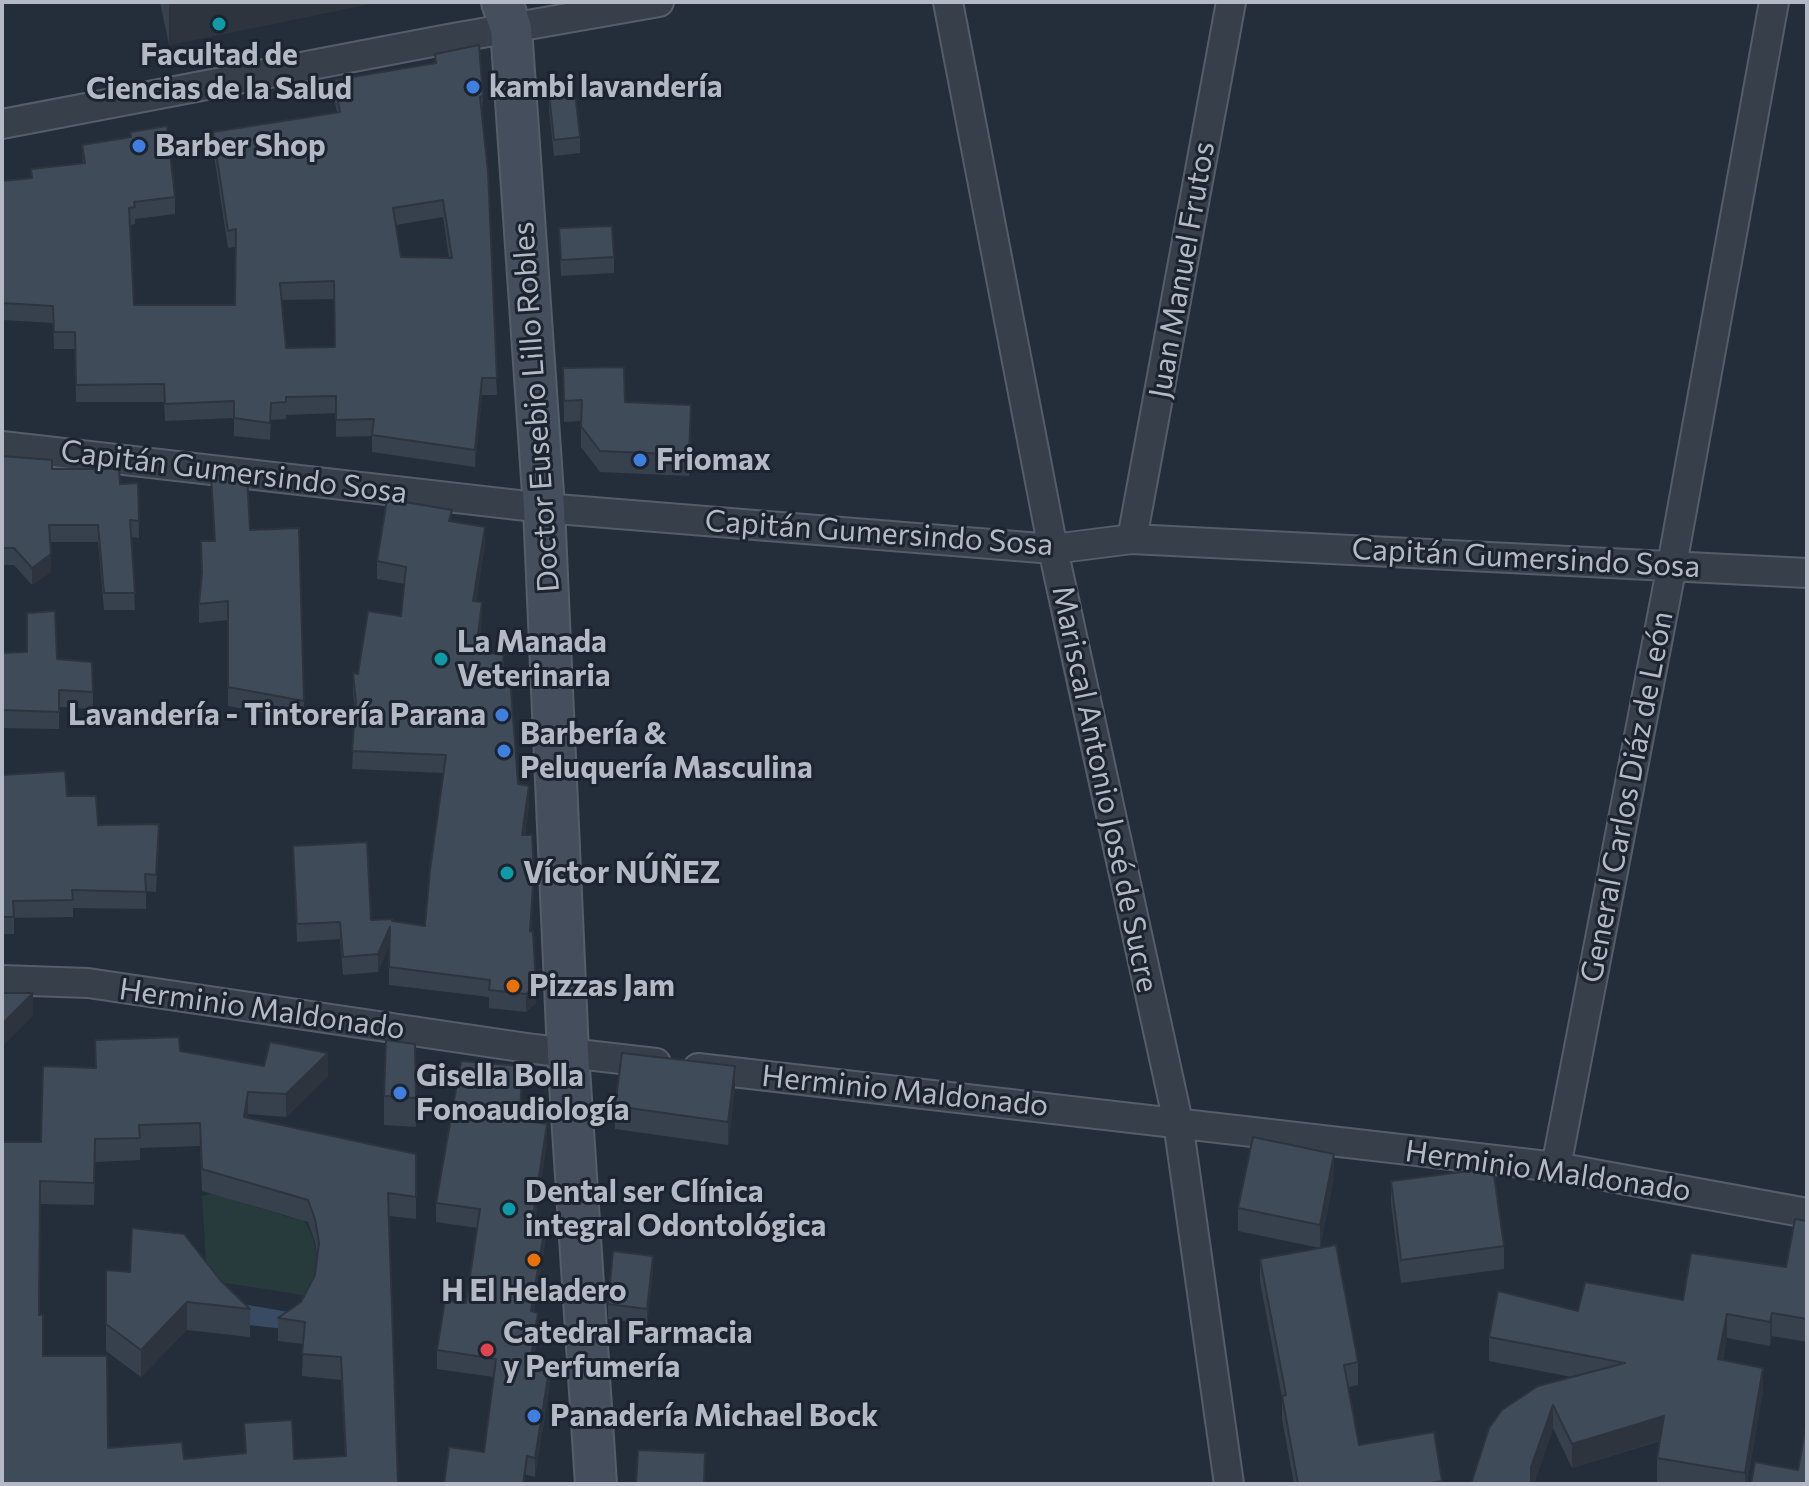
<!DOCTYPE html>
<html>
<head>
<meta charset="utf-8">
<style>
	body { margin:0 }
	#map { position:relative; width:1809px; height:1486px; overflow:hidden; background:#242d3a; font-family:Commissioner,sans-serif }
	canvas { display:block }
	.frame { position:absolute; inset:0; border:4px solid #b3bac6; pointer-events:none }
</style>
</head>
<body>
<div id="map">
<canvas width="1809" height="1486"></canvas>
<div class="frame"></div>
</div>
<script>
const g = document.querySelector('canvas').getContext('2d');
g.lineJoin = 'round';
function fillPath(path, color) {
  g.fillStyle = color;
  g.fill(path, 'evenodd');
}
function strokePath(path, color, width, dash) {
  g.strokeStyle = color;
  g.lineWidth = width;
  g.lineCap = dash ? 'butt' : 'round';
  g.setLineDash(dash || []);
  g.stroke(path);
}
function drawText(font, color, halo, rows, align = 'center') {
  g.font = font + ' Commissioner,sans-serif';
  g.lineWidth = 6;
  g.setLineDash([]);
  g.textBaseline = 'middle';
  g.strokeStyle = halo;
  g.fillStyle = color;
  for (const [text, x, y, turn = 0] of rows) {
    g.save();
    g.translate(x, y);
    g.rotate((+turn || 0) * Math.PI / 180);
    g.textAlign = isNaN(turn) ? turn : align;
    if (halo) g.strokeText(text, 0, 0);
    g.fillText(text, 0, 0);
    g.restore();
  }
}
fillPath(new Path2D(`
	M235 1186 230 1199 292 1218 296 1212C321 1235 318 1266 315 1297L207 1280 202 1196Z`), '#273a3c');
fillPath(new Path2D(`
	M214 1299 306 1315 293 1330 240 1324Z`), '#394a63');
const minor = new Path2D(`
	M948 2 1053 549 1178 1122 1229 1484
	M2 124 448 39 659 2
	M2 446 544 508 1053 549 1132 539 1807 573
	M1132 539 1231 2
	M2 980 88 983 534 1049 656 1063
	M698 1068 1556 1167 1807 1213
	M1556 1167 1672 565 1774 2`);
const secondary = new Path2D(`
	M502 2 511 28 544 508 568 1053 596 1484`);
strokePath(minor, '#555d69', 32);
strokePath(secondary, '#555d69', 44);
strokePath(minor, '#373f4b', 28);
strokePath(secondary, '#454e5d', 40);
fillPath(new Path2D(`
	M160 2H379L169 45Z
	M435 54 483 96 482 113 497 395H482L475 467 372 452V436L336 437V413L286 415V419L271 420 270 440 234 436V418L165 421 164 402H76L75 349H54L53 323 2 320V181L31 179V169L83 163 82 145 130 137V132L175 197V214L135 219V224L130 225 134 305H235L236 247 228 248 213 149V132L337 113 334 97V80L435 63ZM443 217 449 258 401 257 396 225ZM334 299 335 347 286 348 282 300Z
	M549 94 580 137V153L554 156 549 110Z
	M559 228 614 257V273L561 276Z
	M563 368 625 402 691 426 689 476 600 472 581 447V421L564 422Z
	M2 456 52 469 120 484 138 483 139 538 131 537 135 610H104L98 542H50L51 572 32 585 14 565H2Z
	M211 475 250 530 304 701V720L228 706V620L199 623V604L202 578 201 541H214Z
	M452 521 485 545 476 601 482 619 478 651 504 672 518 784 529 804 525 835 534 888 531 932 536 1003 526 1012 489 1008V997L389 985V946L378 972 343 975 340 939 297 942 293 846 371 920 425 926 444 773 352 769 355 713 353 691V673L358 674 401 616 405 584 377 579V561Z
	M2 653 57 659 93 692V709L59 707V729L2 728Z
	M2 775 67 796 98 825 159 841 156 892 146 891V909L73 908V917L14 918V934H2Z
	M95 1040 180 1051 328 1076 286 1117 248 1114 247 1117 416 1154V1219L389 1216 398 1484H2L41 1142 95 1068ZM200 1146 202 1191 308 1222 315 1242 317 1255 315 1275 301 1302 278 1318V1341L303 1344 302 1376 341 1380 345 1456 294 1459 244 1423 245 1454 184 1459 108 1448 43 1356 39 1315 40 1204 94 1205 95 1162 140 1160V1148Z
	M415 1044 416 1127 384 1125V1096Z
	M522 1085 521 1120 547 1143 535 1218 546 1238 534 1312 538 1331 533 1363 550 1384 535 1477 527 1475 484 1452 494 1377 437 1369V1350L466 1303 477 1228 436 1222V1203Z
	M735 1089 728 1145 615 1129V1106Z
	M1334 1177 1320 1248 1238 1231V1208Z
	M1391 1181 1504 1246V1269L1401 1283 1391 1204Z
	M1807 1221V1342L1772 1336 1770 1346 1727 1338 1723 1360 1763 1391 1747 1484H1670L1657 1482V1458L1660 1441 1572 1468 1553 1428 1534 1484H1471L1572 1377 1489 1361V1337L1578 1311 1683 1300 1786 1267Z
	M1260 1259 1358 1362V1385L1349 1387 1359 1445 1442 1481V1484H1294L1282 1419V1397L1260 1282Z
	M106 1270 221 1281 250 1309V1337L187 1330 141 1377 106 1351Z
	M653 1272 647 1324 608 1319V1304Z`), '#37404d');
fillPath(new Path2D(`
	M175 2H379L169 45V3Z
	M482 378V395L475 467V450Z
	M485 527V545L473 618V601Z
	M51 554V572L32 585V568Z
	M482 602V619L476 668V651Z
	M504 655V672L500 693V675Z
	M529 786V804L522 853V835Z
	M534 871V888L530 949V931Z
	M390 927V945L378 972V954Z
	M536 985V1003L526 1012V994Z
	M33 993V1016L2 1047V1024Z
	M328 1053V1076L286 1117V1094Z
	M735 1066V1089L728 1145V1122Z
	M248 1092V1114L244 1139V1117Z
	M547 1124V1143L533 1236V1217Z
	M1334 1154V1177L1320 1248V1225Z
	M546 1220V1238L531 1330V1311Z
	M653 1256V1272L647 1324V1309Z
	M187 1302V1330L141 1377V1350Z
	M538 1313V1331L530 1382V1363Z
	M1772 1313V1336L1770 1346V1322Z
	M1727 1314V1338L1718 1383V1359Z
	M550 1365V1384L535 1477V1458Z
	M1763 1368V1391L1747 1484H1745V1473Z
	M1553 1405V1428L1534 1484H1531V1467Z
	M1664 1416V1439L1572 1468V1444Z
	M527 1456 525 1484H523Z`), '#2d343e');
const building = new Path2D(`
	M479 45 483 96 480 97 488 172 497 378H482L475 450 372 435 374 419 336 420V396L286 397V402L271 403 270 423 234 418V401L165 404 164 384 76 385 75 332H54L53 306 2 303V181L32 178 31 169 85 163 82 145 131 137 130 132 167 126 175 197 134 202 135 207 129 208 134 305H235L236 229 228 231 213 132 340 112 334 80 436 63 435 54ZM443 200 452 258 401 257 393 208ZM334 281 335 347 286 348 280 283Z
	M575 92 580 137 554 140 549 94Z
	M612 226 614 257 561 260 559 228Z
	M624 367 625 402 691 405 689 455 600 451 581 426 582 400 564 401 563 368Z
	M2 456 52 460V469H119L120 484 138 483 139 521 130 520 135 593H104L98 525H49L51 554 32 568 14 548H2Z
	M211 475 247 477 250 530 299 528 304 701 228 687V601L199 604 202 573 201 541H215Z
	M387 499 452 510 449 521 485 527 473 601 482 602 476 651 504 655 500 675 510 676 518 784 529 786 522 835H532L534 871 530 931 533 932 536 985 526 994 489 990 490 980 389 967 390 927 378 954 343 957 340 922 297 924 293 846 367 842 371 920 393 919 392 921 425 926 430 870 446 755 352 751 356 702 353 673 358 674 368 611 401 616 406 567 377 561Z
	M55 611 57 659 92 662 93 692 59 690V712L2 710V653L27 652V613Z
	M65 771 67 796H96L98 825 159 824 156 875 145 874 146 892 72 890 73 900 13 901 14 917H2V775Z
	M2 993H33L2 1024Z
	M179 1037 180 1051 264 1066 270 1042 328 1053 286 1094 248 1092 244 1117 416 1154V1197L388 1193 398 1484H2V1142H41L43 1066 96 1068 95 1040ZM200 1123 202 1169 308 1200 315 1219 319 1243 315 1275 301 1302 278 1318 305 1322 302 1354 341 1357 346 1456 294 1459 292 1420 244 1423 246 1453 184 1459 182 1442 108 1448 107 1356H43V1315H39L40 1181 94 1183 95 1139 140 1138 139 1125Z
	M386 1040 415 1044 416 1098 384 1096Z
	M622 1053 735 1066 728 1122 615 1106Z
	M461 1061 522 1066 520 1120 547 1124 533 1217 546 1220 531 1311 538 1313 530 1363 550 1365 535 1458 527 1456 523 1484H444L449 1447 484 1452 496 1359 437 1350 445 1300 466 1303 480 1209 436 1203Z
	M1253 1137 1334 1154 1320 1225 1238 1208Z
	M1493 1168 1504 1246 1401 1260 1391 1181Z
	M1795 1219 1807 1221V1319L1772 1313 1770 1322 1727 1314 1718 1359 1763 1368 1745 1473 1657 1458 1664 1416 1572 1444 1553 1405 1531 1467V1484H1471L1489 1428 1502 1410 1538 1386 1625 1363 1489 1337 1498 1291 1578 1311 1585 1282 1683 1300 1691 1253 1786 1267Z
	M132 1228 184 1234 221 1281 250 1309 187 1302 141 1350 106 1324V1270L130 1272Z
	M1336 1245 1358 1362 1344 1365 1359 1445 1434 1432 1442 1481 1425 1484H1298L1282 1396 1286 1395 1260 1259Z
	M613 1251 653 1256 647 1309 608 1304Z
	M1807 1421V1484H1751L1755 1462 1798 1470Z
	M638 1450 705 1453 704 1484H636Z`);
fillPath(building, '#404b59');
strokePath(building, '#2d343e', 2);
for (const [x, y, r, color] of [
	[219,24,8,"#0f9aa8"],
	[473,87,8,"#3f7fe0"],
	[139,146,8,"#3f7fe0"],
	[640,460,8,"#3f7fe0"],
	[441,659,8,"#0f9aa8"],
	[502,715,8,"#3f7fe0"],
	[504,751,8,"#3f7fe0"],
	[507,873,8,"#0f9aa8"],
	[513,986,8,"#e8710a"],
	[400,1093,8,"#3f7fe0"],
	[509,1209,8,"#0f9aa8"],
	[534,1260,8,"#e8710a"],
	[487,1350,8,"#e0444e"],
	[534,1416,8,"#3f7fe0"]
]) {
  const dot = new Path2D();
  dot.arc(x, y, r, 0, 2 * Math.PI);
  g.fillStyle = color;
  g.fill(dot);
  strokePath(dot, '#1c242f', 3);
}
drawText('bold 30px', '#b3bac6', '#1c242f', [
	["Facultad de",219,55,"center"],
	["Ciencias de la Salud",219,89,"center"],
	["kambi lavandería",489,87],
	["Barber Shop",155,146],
	["Friomax",656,460],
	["La Manada",457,642],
	["Veterinaria",457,676],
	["Lavandería - Tintorería Parana",486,715,"right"],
	["Barbería &",520,734],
	["Peluquería Masculina",520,768],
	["Víctor NÚÑEZ",523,873],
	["Pizzas Jam",529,986],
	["Gisella Bolla",416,1076],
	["Fonoaudiología",416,1110],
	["Dental ser Clínica",525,1192],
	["integral Odontológica",525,1226],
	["H El Heladero",534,1291,"center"],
	["Catedral Farmacia",503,1333],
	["y Perfumería",503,1367],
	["Panadería Michael Bock",550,1416]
], 'left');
drawText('30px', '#b3bac6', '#1c242f', [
	["Juan Manuel Frutos",1182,270,-80],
	["Doctor Eusebio Lillo Robles",536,407,-94],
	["Capitán Gumersindo Sosa",234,472,7],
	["Capitán Gumersindo Sosa",879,533,4],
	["Capitán Gumersindo Sosa",1526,558,3],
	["Mariscal Antonio José de Sucre",1105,789,78],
	["General Carlos Diáz de León",1627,797,-79],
	["Herminio Maldonado",262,1009,8],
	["Herminio Maldonado",905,1091,6],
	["Herminio Maldonado",1548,1171,8]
]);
</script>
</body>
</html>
